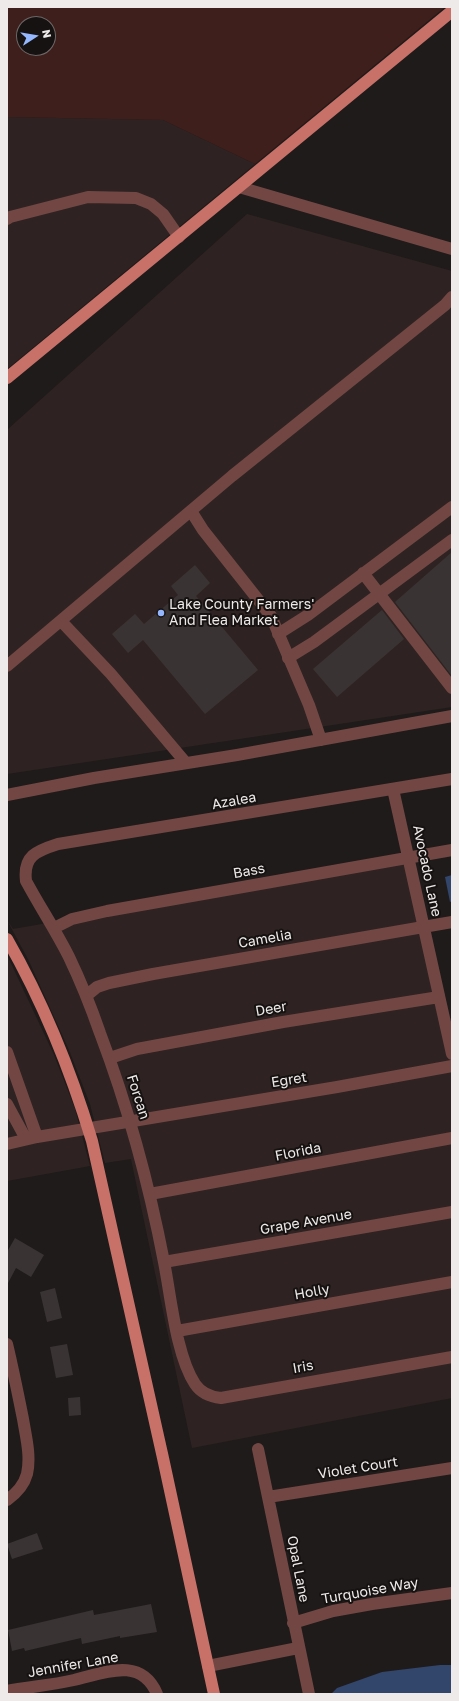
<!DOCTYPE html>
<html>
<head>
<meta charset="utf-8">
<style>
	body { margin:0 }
	#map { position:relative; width:459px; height:1701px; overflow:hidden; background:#1f1b1a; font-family:"Golos Text",sans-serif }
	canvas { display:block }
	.frame { position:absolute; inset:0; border:8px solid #eeeaea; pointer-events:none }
	.north { position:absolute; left:16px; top:16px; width:40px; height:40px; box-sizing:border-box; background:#161211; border:1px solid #6c6868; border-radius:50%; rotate:78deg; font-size:11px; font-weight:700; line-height:16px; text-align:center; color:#eeeaea }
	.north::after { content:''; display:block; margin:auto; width:14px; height:18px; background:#94b7fd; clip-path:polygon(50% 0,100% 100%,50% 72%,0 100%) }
</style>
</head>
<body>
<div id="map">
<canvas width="459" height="1701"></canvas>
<div class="frame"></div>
<div class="north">N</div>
</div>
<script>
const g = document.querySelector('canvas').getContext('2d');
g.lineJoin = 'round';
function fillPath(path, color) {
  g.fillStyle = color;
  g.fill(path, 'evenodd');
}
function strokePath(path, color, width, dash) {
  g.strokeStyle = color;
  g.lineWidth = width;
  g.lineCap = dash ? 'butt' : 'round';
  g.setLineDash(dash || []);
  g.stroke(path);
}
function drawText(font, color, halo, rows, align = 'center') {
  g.font = font + ' "Golos Text",sans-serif';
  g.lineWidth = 4;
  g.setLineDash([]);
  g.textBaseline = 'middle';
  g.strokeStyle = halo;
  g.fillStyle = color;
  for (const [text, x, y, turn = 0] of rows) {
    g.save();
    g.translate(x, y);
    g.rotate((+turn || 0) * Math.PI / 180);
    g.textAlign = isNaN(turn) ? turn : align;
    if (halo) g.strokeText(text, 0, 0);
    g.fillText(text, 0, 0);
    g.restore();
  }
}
fillPath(new Path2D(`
	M7 117 163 120 255 164 7 369Z
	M247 214 452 271V707L7 774V430Z
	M413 860 452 1026V1398L192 1448 131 1159 105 1163 90 1104 69 1050 29 961 7 920 13 929Z
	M7 955 54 1055 75 1109 90 1166 7 1181Z`), '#2e2322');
fillPath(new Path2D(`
	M7 7H445L255 164 163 120 7 117ZM24 24H48V48H24Z`), '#3e1f1c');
fillPath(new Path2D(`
	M452 875V901L450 902 445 877Z
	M440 1665H452V1694H331L337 1688 382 1672Z`), '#32456b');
fillPath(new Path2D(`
	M452 552V676L395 602Z
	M195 565 210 583 196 596 258 670 205 714 143 640 128 653 112 634 135 614 144 624 178 595 171 586Z
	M382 610 404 639 337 697 313 669Z
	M15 1238 44 1255 31 1277 16 1268 7 1285V1252Z
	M55 1288 62 1318 47 1322 40 1292Z
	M67 1344 73 1375 56 1378 50 1347Z
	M80 1397 81 1415 69 1416 68 1398Z
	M37 1533 43 1549 12 1559 7 1544Z
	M151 1604 157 1632 120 1638V1636L82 1644 81 1638 25 1651 24 1648 12 1651 8 1630 93 1610 94 1615Z`), '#393433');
strokePath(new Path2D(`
	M239 187 452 249
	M7 219 10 217 88 197 136 198 151 204 163 214 179 237
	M191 511 203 530 271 616 309 705 321 740
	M363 573 452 688
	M61 621 111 674 186 763
	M278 634 308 615 452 507
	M288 658 314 642 452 540
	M7 666 232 476 445 305 452 297
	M452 779 58 844C36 851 23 856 26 881 40 907 56 931 69 957 81 982 91 1007 100 1033 128 1107 149 1184 164 1262 171 1297 176 1355 195 1384 201 1393 211 1397 221 1398L452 1357
	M393 789 452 1054
	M7 795 94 778 237 755 452 716
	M54 928 72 919 107 911 452 850
	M86 996 97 987 109 983 153 974 452 922
	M7 1052 37 1137
	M110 1058 137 1049 283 1022 439 997
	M7 1104 26 1139
	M7 1144 37 1137 337 1087 452 1066
	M150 1194 452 1138
	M164 1262 452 1212
	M177 1331 452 1282
	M7 1344C13 1369 18 1394 23 1419 26 1437 31 1456 27 1474 24 1485 17 1493 7 1500
	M258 1449 309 1694
	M268 1497 452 1468
	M293 1623 333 1611 372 1604 452 1593
	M208 1666 298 1648
	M7 1691C29 1687 52 1685 74 1680 104 1673 141 1656 157 1694`), '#724743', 12);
strokePath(new Path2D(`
	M7 378 452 11
	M7 939C43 1002 71 1071 92 1141L163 1458 214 1694`), '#c87169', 12);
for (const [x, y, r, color] of [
	[161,613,4,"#94b7fd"]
]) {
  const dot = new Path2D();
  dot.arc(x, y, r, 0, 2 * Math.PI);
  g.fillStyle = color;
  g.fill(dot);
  strokePath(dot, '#161211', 1.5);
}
drawText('14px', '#eeeaea', '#161211', [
	["Lake County Farmers'",169,605],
	["And Flea Market",169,621]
], 'left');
drawText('14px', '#eeeaea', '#161211', [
	["Azalea",234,801,-10],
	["Bass",249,871,-10],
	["Avocado Lane",427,871,78],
	["Camelia",265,939,-10],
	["Deer",271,1009,-10],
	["Egret",289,1080,-9],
	["Forcan",138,1097,72],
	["Florida",298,1152,-11],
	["Grape Avenue",306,1222,-10],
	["Holly",312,1292,-10],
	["Iris",303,1367,-10],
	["Violet Court",358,1468,-9],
	["Opal Lane",298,1569,79],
	["Turquoise Way",370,1591,-10],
	["Jennifer Lane",73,1665,-10]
]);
</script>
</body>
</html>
